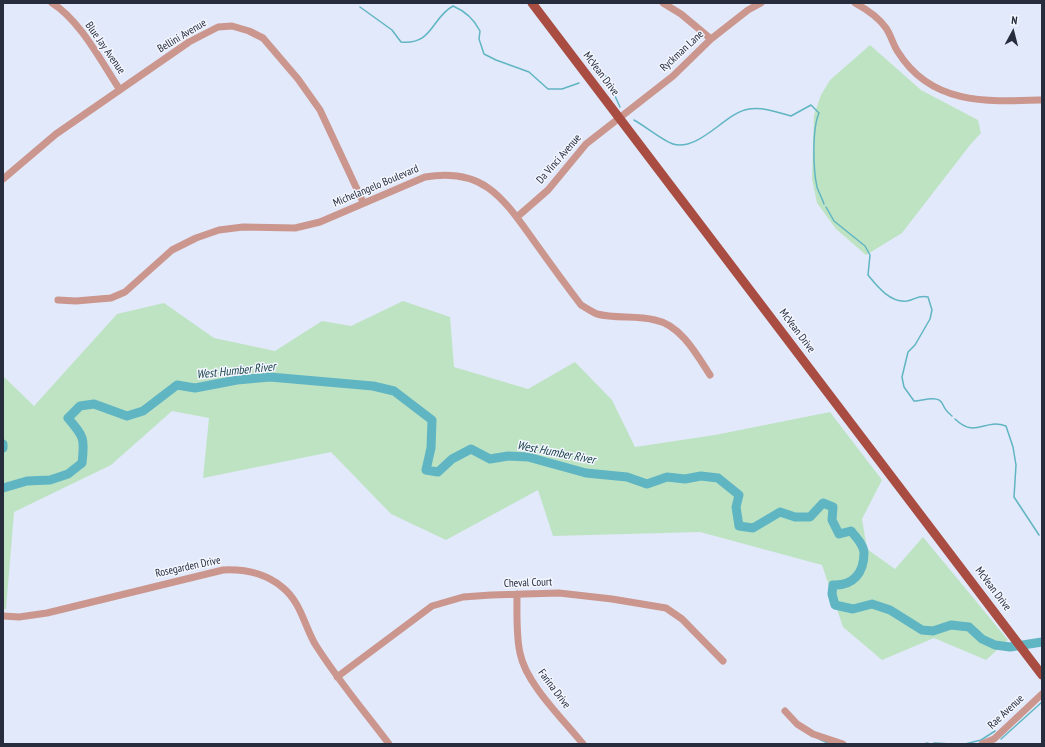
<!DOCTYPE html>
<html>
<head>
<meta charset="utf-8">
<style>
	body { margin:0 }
	#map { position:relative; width:1045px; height:747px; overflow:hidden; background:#e2e9fa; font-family:"PT Sans Narrow",sans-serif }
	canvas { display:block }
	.frame { position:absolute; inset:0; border:4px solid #272d3d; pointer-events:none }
	.north { position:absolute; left:993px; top:12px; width:40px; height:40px; -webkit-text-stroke:3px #f3f6ff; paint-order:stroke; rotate:7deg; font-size:11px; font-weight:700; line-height:16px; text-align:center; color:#272d3d }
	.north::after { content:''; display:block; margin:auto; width:14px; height:18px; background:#272d3d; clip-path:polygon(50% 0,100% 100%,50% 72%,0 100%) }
</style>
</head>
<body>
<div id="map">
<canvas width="1045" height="747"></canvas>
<div class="frame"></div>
<div class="north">N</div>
</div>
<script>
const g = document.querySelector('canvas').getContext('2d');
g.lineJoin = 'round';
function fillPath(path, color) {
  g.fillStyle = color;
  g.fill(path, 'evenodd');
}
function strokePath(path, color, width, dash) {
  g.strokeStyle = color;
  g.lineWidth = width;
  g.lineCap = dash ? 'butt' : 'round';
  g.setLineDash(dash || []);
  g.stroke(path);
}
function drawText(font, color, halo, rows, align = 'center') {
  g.font = font + ' "PT Sans Narrow",sans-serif';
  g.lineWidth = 3;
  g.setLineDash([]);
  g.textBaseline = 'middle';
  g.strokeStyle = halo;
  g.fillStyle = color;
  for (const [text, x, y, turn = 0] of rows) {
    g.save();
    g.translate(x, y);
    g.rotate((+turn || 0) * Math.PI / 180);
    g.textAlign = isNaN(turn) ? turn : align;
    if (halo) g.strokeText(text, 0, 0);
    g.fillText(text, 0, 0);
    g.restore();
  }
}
fillPath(new Path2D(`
	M870 45 921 90 978 120 981 133 970 145 902 233 866 255 836 229 817 203 812 179 814 115 821 95 830 80Z
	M403 301 450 317 454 367 528 389 575 362 612 400 635 447 715 435 830 412 882 480 862 519 867 549 895 569 923 537 1008 640 986 660 934 638 882 660 843 627 822 565 700 532 553 536 538 490 446 540 391 514 331 452 203 478 209 418 172 411 111 465 14 512 6 609H3V376L34 406 117 314 164 303 214 338 275 351 322 321 351 326Z`), '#bee3c3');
strokePath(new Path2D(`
	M360 7 392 30 401 42C433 45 431 18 453 6 465 11 474 19 480 31L479 39 484 54 496 60 529 72 548 89H562L579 83
	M596 74 606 76 620 107
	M634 120C645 126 663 141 673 144 699 152 726 112 749 109 764 107 777 112 791 116L811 105 819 113C812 129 813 169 817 187 819 193 822 198 824 204
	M826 207 834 221 865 246 870 255 868 275C877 286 890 303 907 301 917 299 917 295 928 297L932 310 930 319 915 345 908 352 902 377 904 387 914 401C922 401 937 395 942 403 945 409 946 411 952 416
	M955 419C976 439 983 418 1006 426L1013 447 1016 465 1014 497 1039 535
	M819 739 830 744
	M1001 739 1042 702
	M934 743 952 744
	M923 744 928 743
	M965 744 981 740 995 731`), '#60b5c3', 1.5);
strokePath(new Path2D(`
	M3 444V448
	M3 488 27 481 50 480 68 474 82 463C85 438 84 437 68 418L80 406 94 404 127 416 143 411 177 385 195 388 237 380 270 377 373 386 394 391 432 420 431 448 426 470 438 472 452 459 471 449 490 459 508 456 528 457 586 473 627 477 647 484 667 477 685 479 701 476 718 478 739 495 736 507 739 526 753 528 780 512 795 517H810L823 503 833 507 832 520 839 534 851 531C856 537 864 545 864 553 864 573 853 586 833 585L832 594 835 605 853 609 872 604 890 610 922 630 933 631 951 625 969 627 982 639 995 645 1010 647 1042 642`), '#60b5c3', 9);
strokePath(new Path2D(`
	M52 3C80 20 102 63 120 90
	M663 3 681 14 711 39
	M855 3C866 9 879 18 886 28 891 35 893 45 898 52 931 105 987 102 1042 100
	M3 179 56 134 189 42 218 27 232 26 249 31 263 38 298 79 320 110 363 202
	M517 217 548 190 586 144 673 76 711 39 748 10 761 3
	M58 300 76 301 111 298 125 292 172 250 196 238 219 230 243 227 295 228 320 222 425 177C484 167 503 198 534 241 549 262 565 284 581 305 586 308 592 312 597 314 616 319 636 315 655 320 681 325 697 355 710 375
	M517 594C517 613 516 635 520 653 526 684 563 719 583 744
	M3 616 19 617 47 613 223 570C245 569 265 573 282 587 301 602 304 625 315 644 337 679 364 711 389 744
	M337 677 432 606 463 597 491 595 559 593 612 599 666 608 682 619 723 661
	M785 711 797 724 813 734 843 744
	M982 744 994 739 1042 694`), '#cb968e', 7);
strokePath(new Path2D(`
	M532 3 1042 675`), '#a94d42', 9);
drawText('11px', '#272d3d', '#f3f6ff', [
	["Bellini Avenue",182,36,-31],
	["Blue Jay Avenue",105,48,55],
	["Ryckman Lane",682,51,-43],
	["McVean Drive",601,74,53],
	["Da Vinci Avenue",559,159,-49],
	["Michelangelo Boulevard",376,186,-23],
	["McVean Drive",797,331,53],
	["Rosegarden Drive",188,567,-12],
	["Cheval Court",528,583,-2],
	["McVean Drive",993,589,53],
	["Farina Drive",554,689,53],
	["Rae Avenue",1006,712,-43]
]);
drawText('italic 12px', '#1a4349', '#f3f6ff', [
	["West Humber River",236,371,-6],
	["West Humber River",556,453,11]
]);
</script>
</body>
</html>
